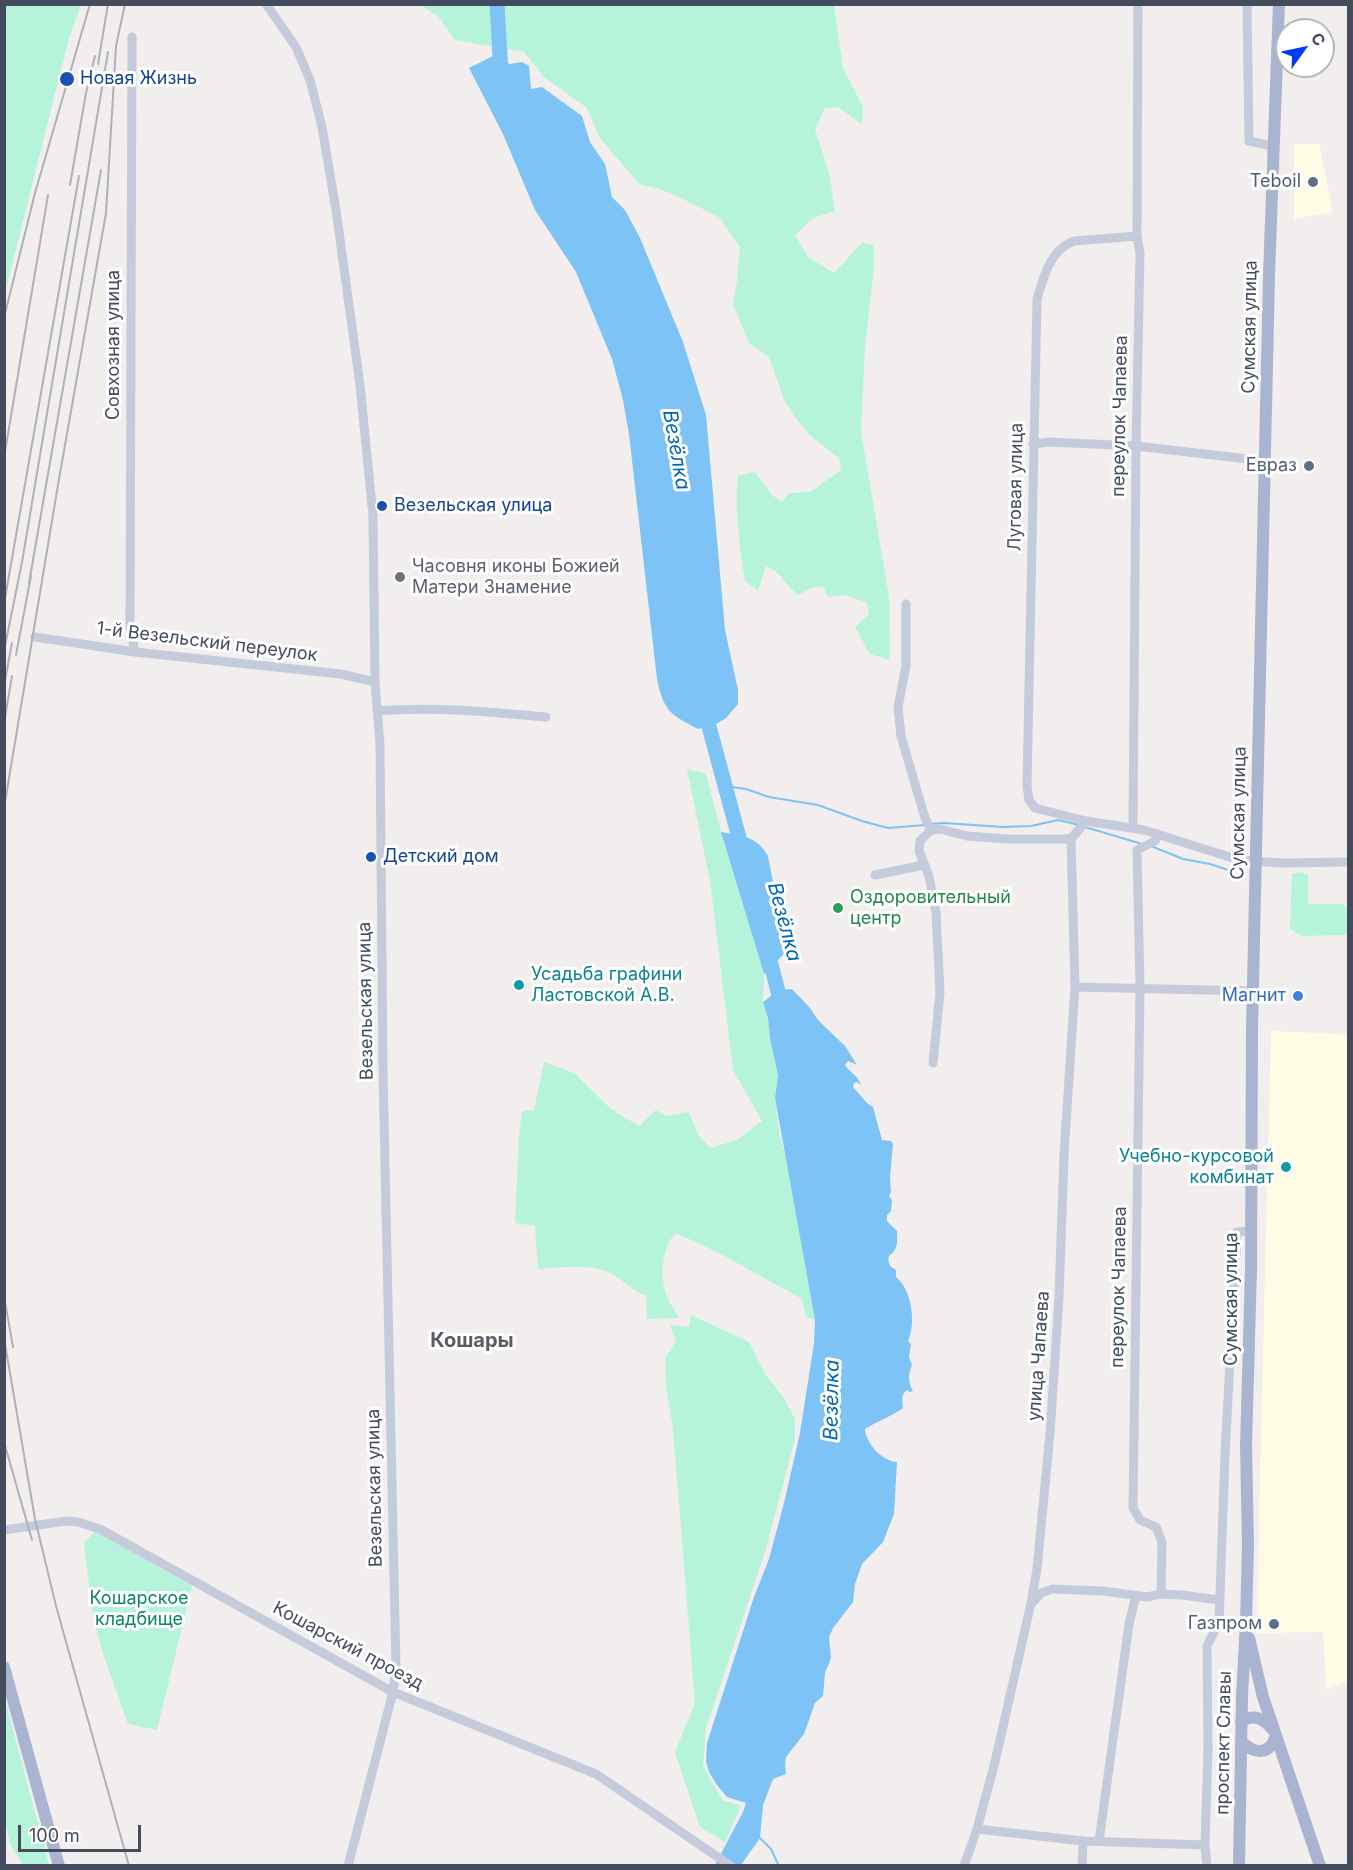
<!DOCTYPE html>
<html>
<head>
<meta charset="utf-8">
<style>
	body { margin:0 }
	#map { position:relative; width:1353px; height:1870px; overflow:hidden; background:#f1eeed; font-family:Inter,sans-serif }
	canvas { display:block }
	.frame { position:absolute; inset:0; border:6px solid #434b5d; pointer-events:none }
	.north { position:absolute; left:1275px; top:18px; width:60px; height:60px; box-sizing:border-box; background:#fff; border:2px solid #b4b7be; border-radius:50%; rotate:57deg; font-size:16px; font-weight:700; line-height:24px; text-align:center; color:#434b5d }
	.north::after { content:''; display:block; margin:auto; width:21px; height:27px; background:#0338f4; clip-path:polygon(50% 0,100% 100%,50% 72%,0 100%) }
	.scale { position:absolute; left:18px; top:1825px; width:123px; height:27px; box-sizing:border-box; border:3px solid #434b5d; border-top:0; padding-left:8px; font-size:18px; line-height:21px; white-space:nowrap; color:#434b5d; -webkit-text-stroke:4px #fff; paint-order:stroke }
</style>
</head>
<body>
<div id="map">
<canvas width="1353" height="1870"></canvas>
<div class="frame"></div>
<div class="north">С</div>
<div class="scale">100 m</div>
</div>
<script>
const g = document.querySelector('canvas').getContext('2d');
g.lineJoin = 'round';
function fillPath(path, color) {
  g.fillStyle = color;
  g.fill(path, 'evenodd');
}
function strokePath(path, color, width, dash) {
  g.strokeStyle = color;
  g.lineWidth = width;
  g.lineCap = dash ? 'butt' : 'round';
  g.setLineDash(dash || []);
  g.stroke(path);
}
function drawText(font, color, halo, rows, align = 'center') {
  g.font = font + ' Inter,sans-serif';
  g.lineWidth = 6;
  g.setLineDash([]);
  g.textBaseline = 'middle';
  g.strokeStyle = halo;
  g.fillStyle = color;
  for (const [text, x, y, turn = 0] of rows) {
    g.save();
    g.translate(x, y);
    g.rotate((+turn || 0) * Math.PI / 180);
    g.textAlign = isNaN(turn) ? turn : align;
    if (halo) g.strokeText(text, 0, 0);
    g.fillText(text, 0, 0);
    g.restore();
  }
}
fillPath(new Path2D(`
	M1294 144H1319L1333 212 1294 219Z
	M1271 1031 1340 1034 1348 1036V1681L1326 1690 1323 1632 1258 1633 1259 1515Z`), '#fefce4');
fillPath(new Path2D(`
	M5 4 81 5 69 38 5 293Z
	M420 5H834L843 68 863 107 862 125 838 107 825 108 815 129 830 177 835 211 813 218 795 235 808 257 834 273 862 243 874 245V267L865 348 861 432 889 596 890 660 870 654 855 627 869 614 867 603 845 595 828 597 823 586 808 589 799 595C783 584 783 573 766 566L758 591 745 581C740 549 734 507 738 475L755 472 772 495 782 502 790 493 810 492 841 470 839 458 812 437 798 421 784 400 769 357 749 343 733 304 737 281 740 247 719 217 683 199 660 189 639 184 599 137 587 108 544 77 524 52 455 40 438 16Z
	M687 769 706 774 721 832 764 974 763 1002 767 1016 775 1064 778 1076 775 1098 779 1131 790 1176 815 1320 806 1317 802 1299 719 1253 676 1233C661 1247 660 1279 667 1297 670 1304 675 1311 679 1318L647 1319 646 1295C632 1292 624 1280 610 1273 589 1263 561 1268 538 1269L535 1226 515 1223 519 1136 522 1111 534 1110 544 1062 574 1073 611 1109 639 1126 656 1110 666 1116 689 1112 697 1133 710 1148 737 1140 762 1121 733 1070 710 881Z
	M1300 872 1308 875V904H1342L1348 909V929L1346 935 1302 936 1290 929 1292 874Z
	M691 1315 749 1342 766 1375 784 1398 795 1419V1439L766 1549 706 1728 703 1766 722 1800 741 1806 725 1842 700 1827 675 1752 695 1703 673 1429 666 1386 665 1358 676 1341 670 1325 689 1327Z
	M95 1531 192 1586 157 1730 128 1724 104 1657 93 1618 84 1543Z
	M5 1699 49 1865H23L11 1846 5 1822Z`), '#b5f4db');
fillPath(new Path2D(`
	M493 56 510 64 522 62 529 66 531 89 542 87 582 116 590 142 605 164 612 197 625 210 640 238 683 342 706 415 725 630 738 690V704L726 718 716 724 698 729C669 714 664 711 657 679L629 434 623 400 612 359 576 272 535 210 503 134 469 68Z
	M721 832C743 837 756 835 768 856L786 952 764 974Z
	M792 989 810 1008 818 1020 845 1046 857 1065 848 1061 845 1065C851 1074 856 1073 861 1085L857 1082 854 1083 853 1087 867 1103 873 1107 882 1140 891 1141 893 1144 890 1177 891 1192 889 1196 892 1200 891 1211 887 1215V1221L897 1231C897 1236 898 1243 896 1247 893 1257 885 1252 890 1266L896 1270V1277C912 1290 916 1323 908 1341L911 1344 909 1357 912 1365C908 1374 908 1383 913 1391L910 1392 907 1390C901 1394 902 1402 903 1408 890 1417 878 1421 865 1429 866 1444 882 1461 897 1462L894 1514 883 1542 862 1564 855 1584 853 1602 833 1628 829 1637 831 1658 825 1673 823 1696 815 1703 804 1734 786 1757 785 1765 786 1774 773 1779 763 1805 760 1838 741 1865H715L743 1812 746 1803 727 1797 717 1785 709 1772 706 1761 707 1743 754 1597 769 1559 785 1499 800 1433 814 1343 815 1320 775 1098 778 1076 770 1038 768 1018 763 1002 779 990Z`), '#7dc3f6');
strokePath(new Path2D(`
	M725 786 746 789 769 797 818 805 862 821 888 828 925 825
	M930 824 944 823 1003 827 1031 826 1058 820 1079 825
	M1085 827 1142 844
	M1151 846 1183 859 1210 864 1231 871
	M760 1838 771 1849 779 1866`), '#7dc3f6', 2);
strokePath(new Path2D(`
	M497 4 501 74 503 79
	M704 708 744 856
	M766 946 783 1010`), '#7dc3f6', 15);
strokePath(new Path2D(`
	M266 4 296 47 310 80 322 127 336 210 360 385 373 516 375 682 380 745 383 1072 396 1667 393 1692 348 1866
	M1247 4 1249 141 1274 146
	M132 37 130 626 135 652
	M1137 236 1074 241C1050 250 1044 276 1037 299L1027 785 1029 800 1035 808 1086 821 1144 830 1239 860 1282 863 1348 862
	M1033 444 1049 442 1136 446 1265 461
	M906 604V666L898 707 901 736 925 818 931 830
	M35 637 135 652 341 674 375 682
	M377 711C434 706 490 712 546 717
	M1133 828 1136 446 1140 253 1137 236 1138 4
	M1158 834 1155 841 1137 850 1140 988 1133 1508 1140 1520 1156 1527 1162 1542 1161 1594
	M1071 839 1086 821
	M875 875 924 865
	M1075 987 1253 991
	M933 1063 940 992 936 912 929 876 919 851 920 841 931 830 940 829 967 836 1007 839H1071
	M4 1530 66 1521 78 1522 100 1529 393 1692 596 1774 731 1866
	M1032 1603 1041 1593 1052 1589 1103 1591 1147 1597 1161 1594 1182 1595 1219 1600
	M977 1829 1083 1841 1205 1845
	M1099 1841 1129 1624 1136 1595
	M964 1866 977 1829 995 1762 1031 1603 1037 1569 1050 1433 1059 1297 1064 1155 1075 987 1071 839
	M1082 1866 1083 1841
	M1207 1866 1205 1845 1208 1750 1207 1646 1219 1622 1225 1454 1237 1232 1250 1231`), '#c5cbda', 9);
strokePath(new Path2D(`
	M1249 1638 1263 1697 1320 1866
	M4 1667 59 1866
	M1241 1721C1255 1714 1263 1718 1273 1730
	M1241 1741C1254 1754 1269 1756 1276 1736
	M1239 1866 1242 1696 1246 1622 1248 1545 1246 1446 1251 1269 1252 1028 1269 275 1279 4`), '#a9b4d0', 12);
strokePath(new Path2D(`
	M98 64 108 4
	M70 185 86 93 95 56
	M4 318 35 193 90 4
	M4 458 48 195
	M29 583 101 170
	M4 604 79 176
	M4 651 22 562 108 52
	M16 655 31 576
	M4 686 12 643
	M4 723 12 676
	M4 808 59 479 106 213 116 46 125 4
	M4 1296 13 1347
	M4 1338 35 1519 56 1606 129 1866
	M4 1442 32 1540`), '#afb0b9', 2);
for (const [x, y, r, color] of [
	[67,79,8,"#1a4fb4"],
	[1313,182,6,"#5c6f8a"],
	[1309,466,6,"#5c6f8a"],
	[382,506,6,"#1a4fb4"],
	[400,577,6,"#6b7280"],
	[371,857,6,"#1a4fb4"],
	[838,908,6,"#2e9e5b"],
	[519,985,6,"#0f9aa8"],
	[1298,996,6,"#3f7fe0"],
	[1286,1167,6,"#0f9aa8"],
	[1274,1624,6,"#5c6f8a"]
]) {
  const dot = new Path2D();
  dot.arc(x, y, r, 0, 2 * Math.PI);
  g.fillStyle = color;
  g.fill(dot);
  strokePath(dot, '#fff', 2);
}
drawText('18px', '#164399', '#fff', [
	["Новая Жизнь",80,79],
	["Везельская улица",394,506],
	["Детский дом",383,857]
], 'left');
drawText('18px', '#4e5e75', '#fff', [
	["Teboil",1301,182],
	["Евраз",1297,466],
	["Газпром",1262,1624]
], 'right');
drawText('18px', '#434b5d', '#fff', [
	["Сумская улица",1250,327,-89],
	["Совхозная улица",114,345,-90],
	["переулок Чапаева",1120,416,-89],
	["Луговая улица",1016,487,-89],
	["1-й Везельский переулок",207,642,7],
	["Сумская улица",1239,813,-89],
	["Везельская улица",366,1001,-91],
	["переулок Чапаева",1119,1287,-89],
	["Сумская улица",1232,1299,-90],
	["улица Чапаева",1039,1356,-86],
	["Везельская улица",375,1488,-91],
	["Кошарский проезд",348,1646,28],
	["проспект Славы",1224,1743,-89]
]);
drawText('18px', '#5b616d', '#fff', [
	["Часовня иконы Божией",412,567],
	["Матери Знамение",412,588]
], 'left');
drawText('18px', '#27864d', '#fff', [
	["Оздоровительный",850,898],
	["центр",850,919]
], 'left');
drawText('18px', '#0d838f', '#fff', [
	["Усадьба графини",531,975],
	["Ластовской А.В.",531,996],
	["Учебно-курсовой",1274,1157,"right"],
	["комбинат",1274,1178,"right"]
], 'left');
drawText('18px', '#366cbe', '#fff', [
	["Магнит",1286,996]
], 'right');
drawText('18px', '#0b8764', '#fff', [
	["Кошарское",139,1599],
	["кладбище",139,1620]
]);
drawText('italic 20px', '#0067b4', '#fff', [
	["Везёлка",676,450,80],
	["Везёлка",784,922,75],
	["Везёлка",832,1400,-89]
]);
drawText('bold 20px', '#595c63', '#fff', [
	["Кошары",472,1341]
]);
</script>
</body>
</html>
